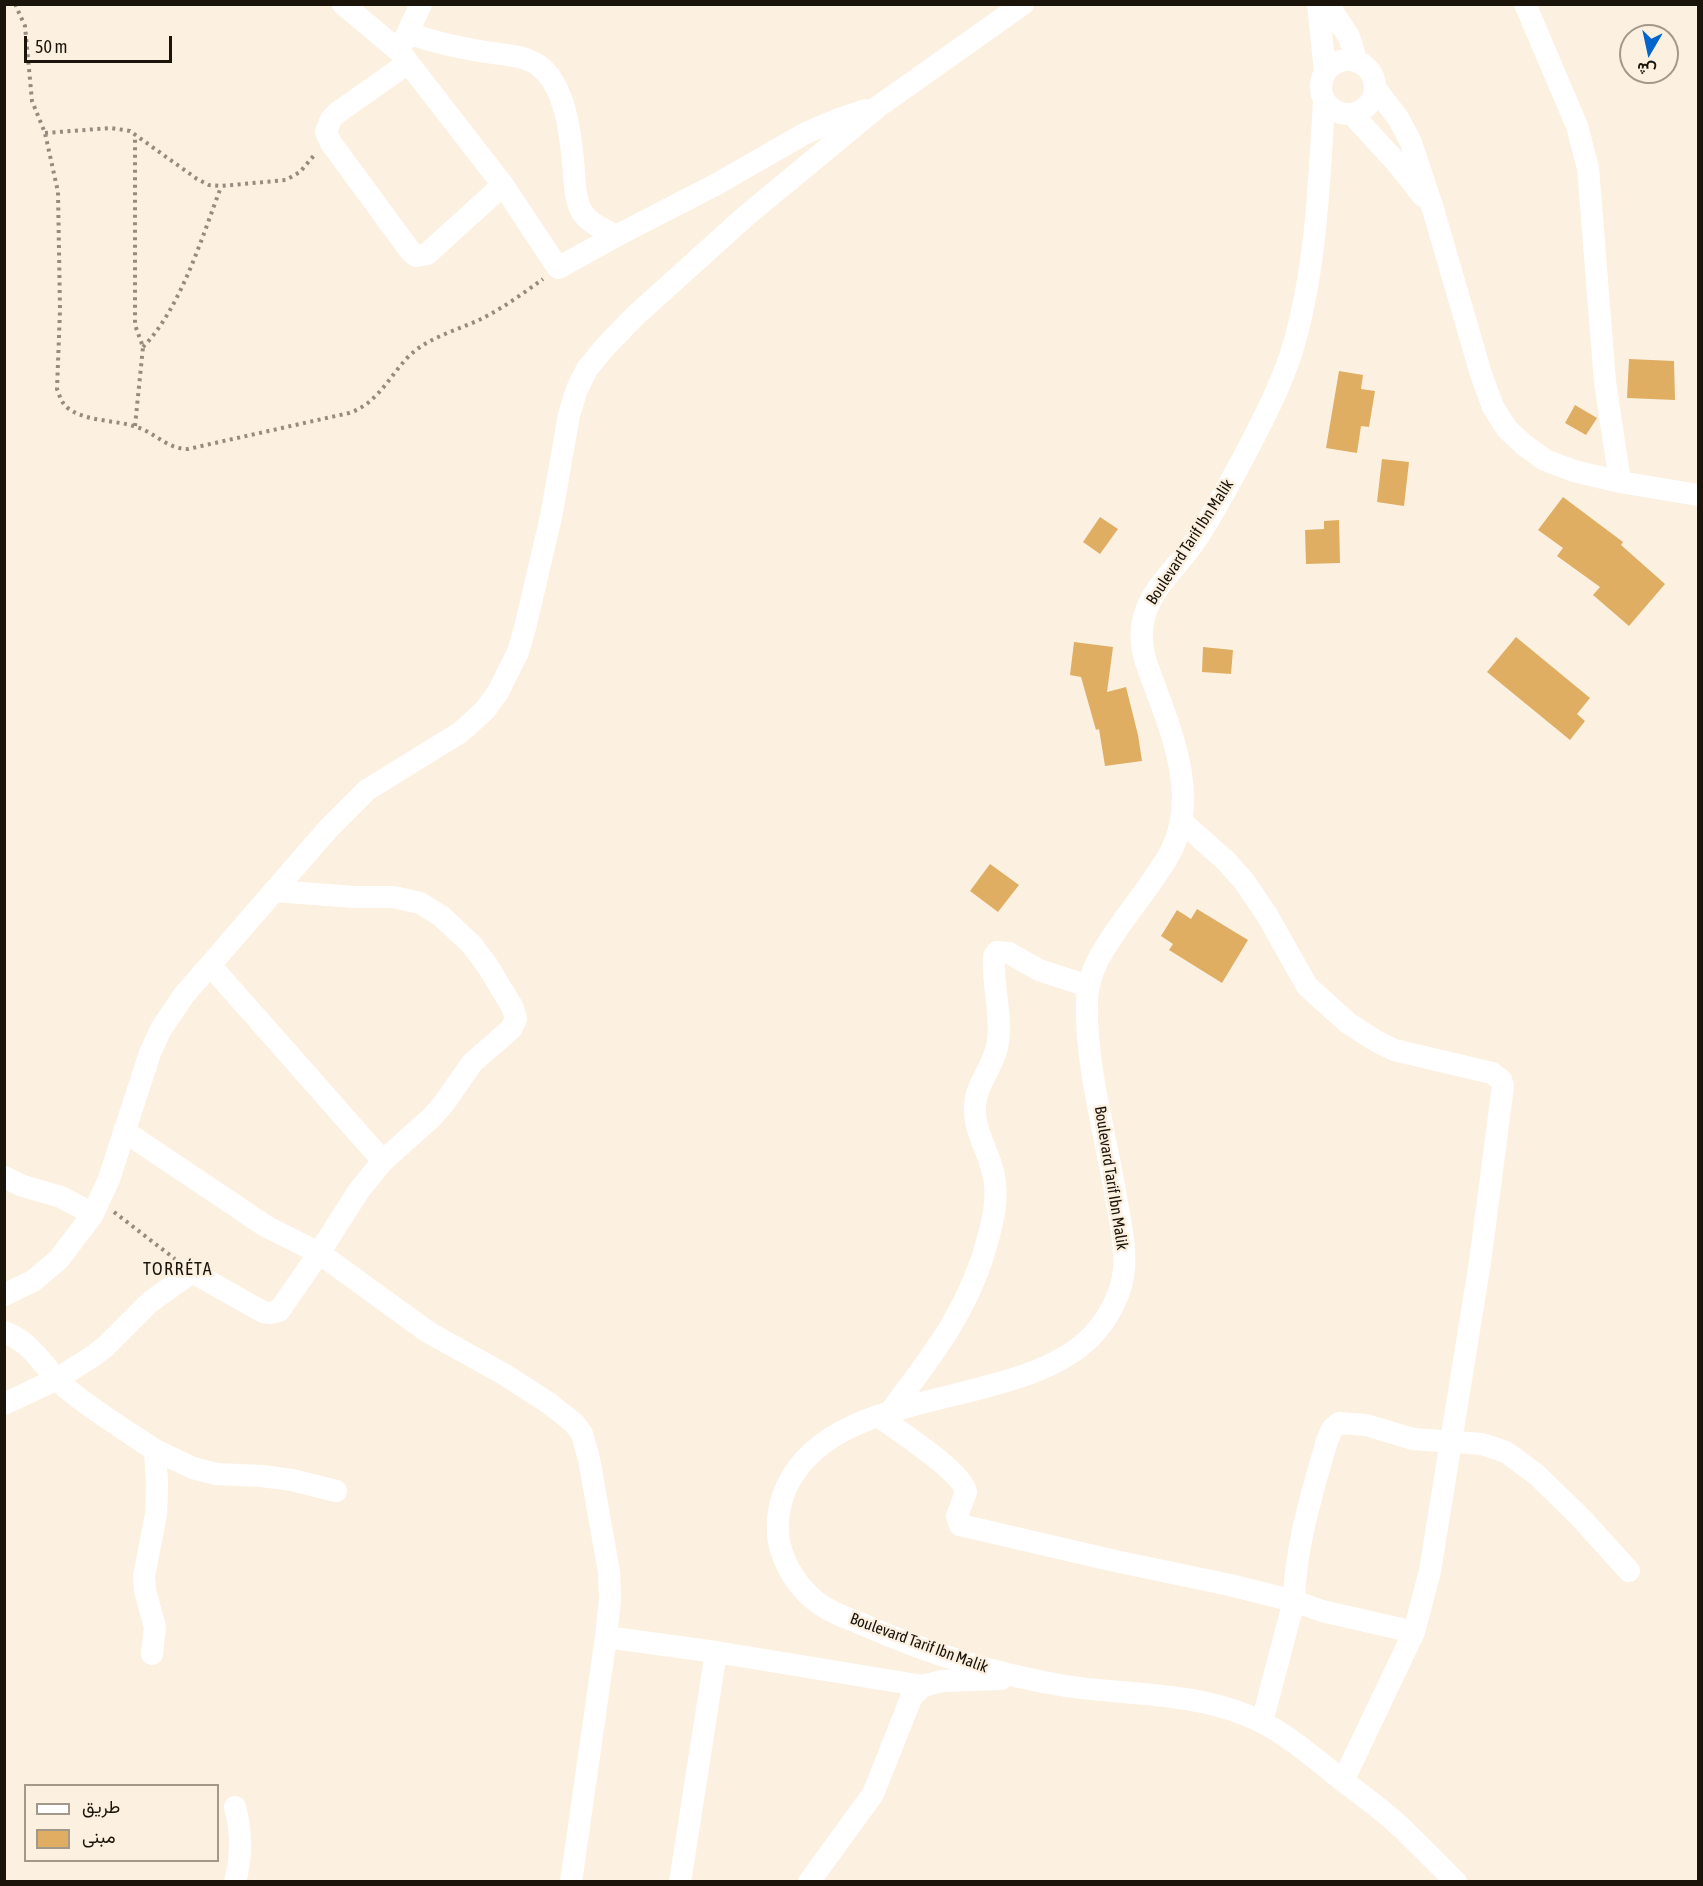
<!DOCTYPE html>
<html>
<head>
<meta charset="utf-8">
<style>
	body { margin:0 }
	#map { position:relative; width:1703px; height:1886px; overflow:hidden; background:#fcf1e1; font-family:"Asap Condensed",Vazirmatn,sans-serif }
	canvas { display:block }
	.frame { position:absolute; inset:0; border:6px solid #1a140a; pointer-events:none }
	.legend { position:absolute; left:24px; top:1784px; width:195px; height:78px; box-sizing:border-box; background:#fcf1e1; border:2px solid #a2998b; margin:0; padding:8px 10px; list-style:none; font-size:18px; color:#1a140a }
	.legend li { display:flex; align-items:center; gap:12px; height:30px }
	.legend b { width:30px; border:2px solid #a2998b }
	.north { position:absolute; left:1619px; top:24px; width:60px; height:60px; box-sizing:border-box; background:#fcf1e1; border:2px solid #a2998b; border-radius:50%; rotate:189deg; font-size:16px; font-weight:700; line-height:24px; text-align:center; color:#1a140a }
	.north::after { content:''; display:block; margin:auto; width:21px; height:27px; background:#0065cd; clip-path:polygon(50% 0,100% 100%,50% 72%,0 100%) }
	.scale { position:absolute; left:24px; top:36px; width:148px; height:27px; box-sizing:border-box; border:3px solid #1a140a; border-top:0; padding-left:8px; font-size:18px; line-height:21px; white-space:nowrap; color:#1a140a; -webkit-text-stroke:4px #fcf1e1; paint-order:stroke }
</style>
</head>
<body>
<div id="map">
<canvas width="1703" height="1886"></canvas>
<div class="frame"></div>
<ul class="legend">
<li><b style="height:8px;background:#fff"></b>طريق</li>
<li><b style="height:16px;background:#dfae62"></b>مبنى</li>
</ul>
<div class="north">ش</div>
<div class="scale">50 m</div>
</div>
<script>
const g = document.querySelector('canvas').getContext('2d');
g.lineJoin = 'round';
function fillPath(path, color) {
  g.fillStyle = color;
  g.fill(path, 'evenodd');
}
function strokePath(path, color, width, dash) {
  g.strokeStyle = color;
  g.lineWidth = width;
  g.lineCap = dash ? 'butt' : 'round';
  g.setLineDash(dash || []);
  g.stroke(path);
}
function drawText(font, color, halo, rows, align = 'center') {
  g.font = font + ' "Asap Condensed",sans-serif';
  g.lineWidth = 5;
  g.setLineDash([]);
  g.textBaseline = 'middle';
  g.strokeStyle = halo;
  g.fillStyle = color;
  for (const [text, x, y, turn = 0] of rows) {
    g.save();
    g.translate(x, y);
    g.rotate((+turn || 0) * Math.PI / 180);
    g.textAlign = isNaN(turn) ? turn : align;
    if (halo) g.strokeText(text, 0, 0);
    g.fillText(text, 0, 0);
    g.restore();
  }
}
fillPath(new Path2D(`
	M1629 359 1674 361 1675 400 1627 398Z
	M1339 371 1363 375 1361 389 1375 391 1369 427 1361 426 1357 453 1326 448Z
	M1575 405 1597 418 1586 435 1565 423Z
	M1382 459 1409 462 1404 506 1377 502Z
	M1563 497 1623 542 1621 545 1665 584 1629 626 1593 595 1600 587 1557 556 1563 548 1538 530Z
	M1100 517 1118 529 1100 554 1083 542Z
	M1339 520 1340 563 1306 564 1305 530 1324 529V521Z
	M1516 637 1590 698 1577 714 1585 721 1570 740 1487 672Z
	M1074 642 1113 647 1107 692 1126 687 1138 735 1142 761 1105 766 1099 729 1096 730 1081 677 1070 675Z
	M1203 647 1233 650 1231 674 1202 672Z
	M990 864 1019 885 998 912 970 891Z
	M1197 909 1248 940 1222 983 1169 950 1173 944 1161 936 1177 910 1191 919Z`), '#dfae62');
strokePath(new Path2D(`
	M15 4 25 26 32 101 45 133 58 192 60 310 57 389C60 397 62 404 69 409 89 423 119 419 142 429 158 436 169 449 188 449L349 413C377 404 389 377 408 357 429 336 460 330 485 317 506 306 525 292 543 279
	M45 133 111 128 130 131 197 179 209 185 221 186 286 180 300 172 316 153
	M143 347C181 308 202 237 221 187
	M135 426 143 347 135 325V135
	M114 1212 175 1259`), '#958c7f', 4, [3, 4.5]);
strokePath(new Path2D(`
	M343 4 399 51
	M421 4 399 51 503 185 558 268 616 236 715 185 804 134 836 120 866 110
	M1318 4 1325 71
	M1328 4 1349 37 1357 62
	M1525 4 1577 126 1588 168 1605 382 1620 482
	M409 33C432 42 456 47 480 51 499 55 522 54 538 65 567 86 571 139 574 172 575 185 575 201 582 212 590 224 604 229 616 236
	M1321 87a27 27 0 1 1 54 0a27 27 0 1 1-54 0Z
	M408 63 337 113 331 119 326 132 331 143 411 252 416 256 427 254 503 185
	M1375 88 1398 118 1410 140 1433 209 1481 374 1493 407 1507 429 1523 444 1545 460 1574 471 1620 482 1698 495
	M1324 102C1319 186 1316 273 1291 354 1280 387 1264 418 1248 449 1230 482 1213 516 1191 547 1175 569 1153 588 1145 614 1140 629 1141 644 1145 659 1165 719 1203 791 1170 853 1156 878 1137 901 1121 924 1104 948 1087 972 1087 1002 1085 1062 1105 1133 1115 1192 1119 1217 1126 1243 1124 1269 1122 1294 1108 1319 1091 1337 1017 1411 835 1384 787 1486 779 1503 776 1522 779 1542 784 1564 796 1584 813 1599 827 1611 847 1618 864 1625 928 1653 997 1675 1066 1686 1127 1695 1188 1692 1246 1715 1279 1728 1306 1751 1333 1773 1353 1789 1375 1804 1394 1821 1415 1840 1435 1861 1456 1882
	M1352 114 1396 162 1423 196
	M1181 821 1225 860 1244 881 1267 915 1307 986 1348 1023 1376 1041 1394 1050 1492 1073 1501 1080 1503 1086 1480 1262 1430 1571 1414 1632 1343 1781
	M274 891 355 897H394L420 903 441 916 471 944 487 965 513 1008 516 1019 511 1029 472 1063 445 1102 432 1117 383 1161
	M124 1131 267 1227 319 1253 360 1189 383 1161 210 965
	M4 1177 23 1186 61 1197 93 1214
	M4 1295 33 1281 59 1259 93 1214 109 1179 150 1053 161 1029 184 995 328 829 367 790 461 732 485 710 498 692 518 652 525 628 551 517 569 415 577 389 587 369 606 346 635 316 747 215 879 106 1023 4
	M4 1332C33 1342 45 1370 66 1388 94 1411 125 1430 155 1450L157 1485 156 1514 144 1576 145 1591 155 1627 152 1654
	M4 1404 57 1379 93 1356 105 1347 150 1302 192 1272 263 1312 270 1313 279 1311 319 1253 428 1332 507 1376 550 1404 574 1423 582 1434 589 1459 609 1572 610 1598 606 1637
	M889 1413C933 1355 971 1307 989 1235 993 1219 997 1202 995 1185 994 1158 973 1134 975 1106 976 1083 995 1065 998 1042 1002 1013 992 985 994 956L997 952 1009 953 1039 970 1088 986
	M878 1416C897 1430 962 1471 966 1492L957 1516 960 1525 1115 1561 1230 1585 1294 1601C1295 1547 1312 1493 1327 1441L1332 1429 1339 1423 1366 1425 1413 1439 1482 1444 1506 1452 1537 1475 1580 1517 1629 1571
	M155 1450 193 1468 216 1474 262 1476 292 1480 336 1491
	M1262 1722 1294 1601 1322 1611 1414 1632
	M235 1882C242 1856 242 1833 235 1807
	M571 1882 606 1637 716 1652 923 1686
	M680 1882 716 1652
	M809 1882 873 1794 912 1696 923 1686 942 1681 1001 1679`), '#fff', 22);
drawText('16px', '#1a140a', '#fcf1e1', [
	["Boulevard Tarif Ibn Malik",1190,542,-57],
	["Boulevard Tarif Ibn Malik",1111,1178,81],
	["Boulevard Tarif Ibn Malik",919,1643,20]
]);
g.letterSpacing = '1.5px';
drawText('18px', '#1a140a', '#fcf1e1', [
	["TORRÉTA",178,1269]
]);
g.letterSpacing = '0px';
</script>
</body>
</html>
